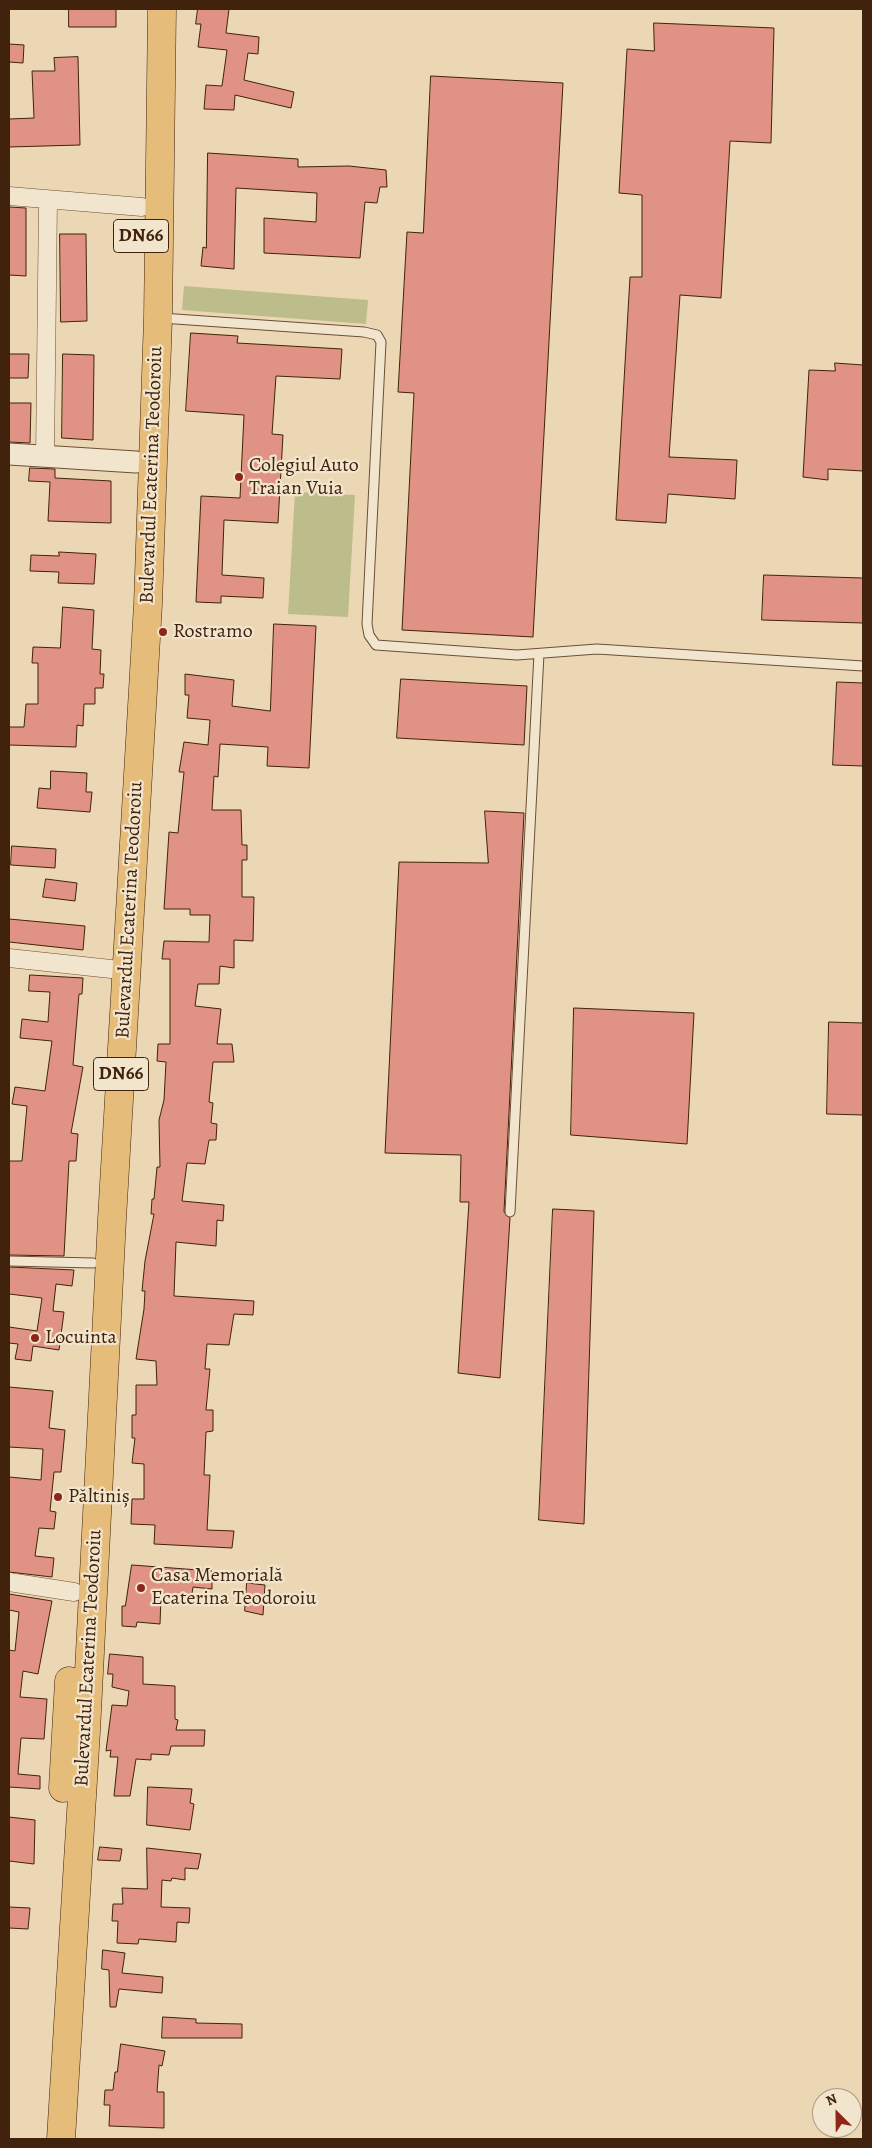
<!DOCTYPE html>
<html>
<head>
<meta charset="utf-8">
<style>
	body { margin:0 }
	#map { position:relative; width:872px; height:2148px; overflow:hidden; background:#ebd7b4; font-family:Alegreya,serif }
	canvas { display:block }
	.frame { position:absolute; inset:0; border:10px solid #41220c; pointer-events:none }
	.north { position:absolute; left:812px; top:2088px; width:50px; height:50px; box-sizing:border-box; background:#f2e5ce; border:1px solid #ab9780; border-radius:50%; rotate:337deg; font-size:14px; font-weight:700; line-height:20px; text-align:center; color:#41220c }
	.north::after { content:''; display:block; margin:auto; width:18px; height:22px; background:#8f2418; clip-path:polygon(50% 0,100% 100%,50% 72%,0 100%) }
</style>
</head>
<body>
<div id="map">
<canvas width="872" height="2148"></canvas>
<div class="frame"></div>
<div class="north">N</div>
</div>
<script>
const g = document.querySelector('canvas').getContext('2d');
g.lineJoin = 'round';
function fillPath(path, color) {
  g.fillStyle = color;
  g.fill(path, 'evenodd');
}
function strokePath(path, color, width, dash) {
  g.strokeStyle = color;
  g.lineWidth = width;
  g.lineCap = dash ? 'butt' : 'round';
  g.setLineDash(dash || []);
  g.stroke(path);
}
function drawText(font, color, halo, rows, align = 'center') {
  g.font = font + ' Alegreya,serif';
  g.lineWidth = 4.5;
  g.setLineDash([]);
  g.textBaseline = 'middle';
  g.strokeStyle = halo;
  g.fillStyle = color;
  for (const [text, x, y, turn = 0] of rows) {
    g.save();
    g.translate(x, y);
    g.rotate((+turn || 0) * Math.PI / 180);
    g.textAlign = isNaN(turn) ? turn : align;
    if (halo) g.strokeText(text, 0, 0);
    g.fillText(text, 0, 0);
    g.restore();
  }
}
fillPath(new Path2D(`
	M184 286 368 300 366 324 182 310Z
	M295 492 355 495 348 617 288 614Z`), '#bcbd8a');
const building = new Path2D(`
	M69 9H116V27H69Z
	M198 9H229L226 33 259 37 258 54 248 53 244 80 294 92 291 108 235 95 234 110 204 109 206 85 222 86 227 50 198 47 201 24H196Z
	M654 23 774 28 771 143 730 141 721 298 680 295 669 457 737 460 735 499 668 494 666 523 616 520 630 277H642V195L619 193 627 49 654 51Z
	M9 44 24 45 23 63 9 62Z
	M78 57 80 145 9 147V119L34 118 32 71H55L54 58Z
	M431 76 563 83 533 637 402 630 414 393 398 392 407 232 423 233Z
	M208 153 298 159V167L349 166 386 170 387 187H380L377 203 365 202 360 258 264 253V218L316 222 317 193 236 188 234 269 201 266 203 247 206 248Z
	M9 207 26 208V276L9 275Z
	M60 234H86L87 321 61 322Z
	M191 333 238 336 237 343 342 349 340 379 276 376 272 434 283 435 278 523 224 520 222 575 264 578 263 598 221 596V603L196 602 201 496 240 498 244 415 186 411Z
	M9 354H29L28 378H9Z
	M63 354 94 355 93 440 62 438Z
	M835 363 863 365V471L828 469V480L803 477 809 370 835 371Z
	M9 403H31L30 443 9 442Z
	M30 468 55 469V478L111 481V523L48 521 50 482 29 481Z
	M59 552 96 554 94 584 58 583 59 572 30 571 31 555 59 556Z
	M764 575 863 578V623L762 620Z
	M63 607 94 610 92 649 101 650 100 674H104L103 688H95V704H84L83 726 77 725 76 747 9 745V727H24L26 704H38V663H32L33 647 60 648Z
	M274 624 316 626 309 768 267 766 268 747 220 744 218 777 214 776 212 810H241L242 845H247V860H242V897H254L253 941 234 940V968L220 966 219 984H198L195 1006 221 1009 217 1044H232L234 1062H213L209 1102 213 1103 211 1123 217 1124 216 1140H209L205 1164 187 1163 182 1201 224 1205 223 1221 217 1220 216 1246 176 1242 174 1296 254 1301 253 1315 234 1314 229 1345 207 1344 205 1369H210L206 1410H213V1431L206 1432 204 1475H210L207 1530 234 1531 232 1548 154 1544 155 1525 131 1524 132 1499H144V1464L132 1463 135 1438H132V1415H136V1385H157L156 1361 136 1359 144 1309 145 1291H142L145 1261 154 1214H151L152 1199H154L157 1167H160L159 1120 164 1100 166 1062 157 1061 158 1044H170V959H162L164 941 209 942 210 915H190V909H164L169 832 178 833 184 772H179L184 742 208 745 210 720 187 718 189 695H185V674L234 680 232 706 270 711Z
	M401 679 527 686 524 745 397 738Z
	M837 682 863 683V766L833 765Z
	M51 771 87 773 86 792H92L90 812 37 808 39 788 50 789Z
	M485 811 524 813 504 1212 510 1218 500 1378 458 1373 469 1202H460L461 1155 385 1153 399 862 488 863Z
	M12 846 56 849 55 868 11 865Z
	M46 879 77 883 75 901 43 897Z
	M9 919 85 926 83 950 9 942Z
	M30 975 83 978 82 994H79L73 1065 83 1067 71 1133 78 1134 76 1161H69L64 1256 9 1255V1161H22L27 1106 12 1104 15 1087 45 1091 52 1041 20 1038 22 1019 48 1022 50 992 29 991Z
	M574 1008 694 1013 687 1144 571 1135Z
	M829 1022 863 1023V1115L827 1114Z
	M553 1209 594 1211 584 1524 539 1520Z
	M9 1267 74 1270 72 1286 56 1284 53 1311 64 1312 59 1350 33 1346 31 1361 15 1359 18 1344 9 1343V1327L37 1331 42 1298 9 1294Z
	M9 1387 53 1391 49 1428 65 1430 61 1472H54L50 1511 56 1512 54 1529 39 1528 35 1556 54 1558 52 1577 9 1572V1477L41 1480 43 1449 9 1447Z
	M132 1565 212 1571V1589L193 1587 191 1600 161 1597 160 1624 137 1622 136 1627 122 1626V1606H125Z
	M247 1583 265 1585 263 1615 245 1611Z
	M9 1594 52 1601 38 1674 23 1671 20 1697 47 1699 44 1739 21 1738 18 1774 40 1776V1789L9 1787V1650L15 1651 19 1612 9 1610Z
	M110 1654 143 1657V1684L175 1686V1719L178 1720 176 1730H205L204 1746H171L169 1755 151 1754V1760L136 1759 130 1796H114L118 1757H110L111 1750 106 1751 112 1705 127 1706 129 1691 112 1687 113 1674H108Z
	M148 1787 192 1789 190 1803 194 1804 190 1830 147 1825Z
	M9 1817 35 1820 34 1864 9 1861Z
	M100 1847 122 1849 120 1861 98 1860Z
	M147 1848 201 1854 198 1869 185 1868V1880L172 1878 171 1881 162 1880 161 1907 190 1908 189 1923 177 1922 176 1942 139 1939 138 1944 117 1943 118 1921H112L113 1904H123L122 1888 147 1889Z
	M9 1907 30 1908 28 1929 9 1928Z
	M103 1950 125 1953 122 1973 163 1977 162 1993 119 1989 116 2007H110L109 1970 102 1969Z
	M163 2017 196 2019V2023L242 2024V2038H162Z
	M121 2044 165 2051 162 2066 159 2065 157 2092H164V2128L109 2126 110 2105H104L105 2090H113L115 2072H117Z`);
fillPath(building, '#e09284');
strokePath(building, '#41220c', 1);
const service = new Path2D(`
	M161 318 364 332 377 335 381 342 367 624 369 635 376 645 517 655 597 649 863 666
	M510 1212 539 654
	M9 1261 93 1263`);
const minor = new Path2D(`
	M9 196 142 207
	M45 456 48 200
	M9 958 111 969
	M9 1582 74 1592`);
const tertiary = new Path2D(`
	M9 454 136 462`);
const primary = new Path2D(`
	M63 1788 69 1681
	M61 2139 86 1731 112 1219 148 604 158 318 162 9`);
strokePath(service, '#6c4f36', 11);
strokePath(minor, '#6c4f36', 19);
strokePath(tertiary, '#6c4f36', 23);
strokePath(primary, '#41220c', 29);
strokePath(service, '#f2e5ce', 9);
strokePath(minor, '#f2e5ce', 18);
strokePath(tertiary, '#f2e5ce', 21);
strokePath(primary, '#e6bc7a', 28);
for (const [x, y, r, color] of [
	[239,477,5,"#8f2418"],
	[163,632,5,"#8f2418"],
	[35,1338,5,"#8f2418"],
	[58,1497,5,"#8f2418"],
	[141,1588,5,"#8f2418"]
]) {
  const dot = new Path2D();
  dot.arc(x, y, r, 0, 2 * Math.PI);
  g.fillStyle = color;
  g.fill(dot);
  strokePath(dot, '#f2e5ce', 2);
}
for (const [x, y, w] of [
	[141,236,55],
	[121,1074,55]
]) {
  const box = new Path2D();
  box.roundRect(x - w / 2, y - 16.5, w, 33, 4);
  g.fillStyle = '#f2e5ce';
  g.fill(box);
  strokePath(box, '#41220c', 1);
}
drawText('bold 19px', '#41220c', null, [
	["DN66",141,236],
	["DN66",121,1074]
]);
drawText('20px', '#41220c', '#f2e5ce', [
	["Colegiul Auto",249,466],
	["Traian Vuia",249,489],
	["Rostramo",173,632],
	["Locuinta",45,1338],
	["Păltiniș",68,1497],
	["Casa Memorială",151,1576],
	["Ecaterina Teodoroiu",151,1599]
], 'left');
drawText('20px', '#41220c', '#f2e5ce', [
	["Bulevardul Ecaterina Teodoroiu",152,475,-88],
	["Bulevardul Ecaterina Teodoroiu",130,910,-87],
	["Bulevardul Ecaterina Teodoroiu",89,1658,-87]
]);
</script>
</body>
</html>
